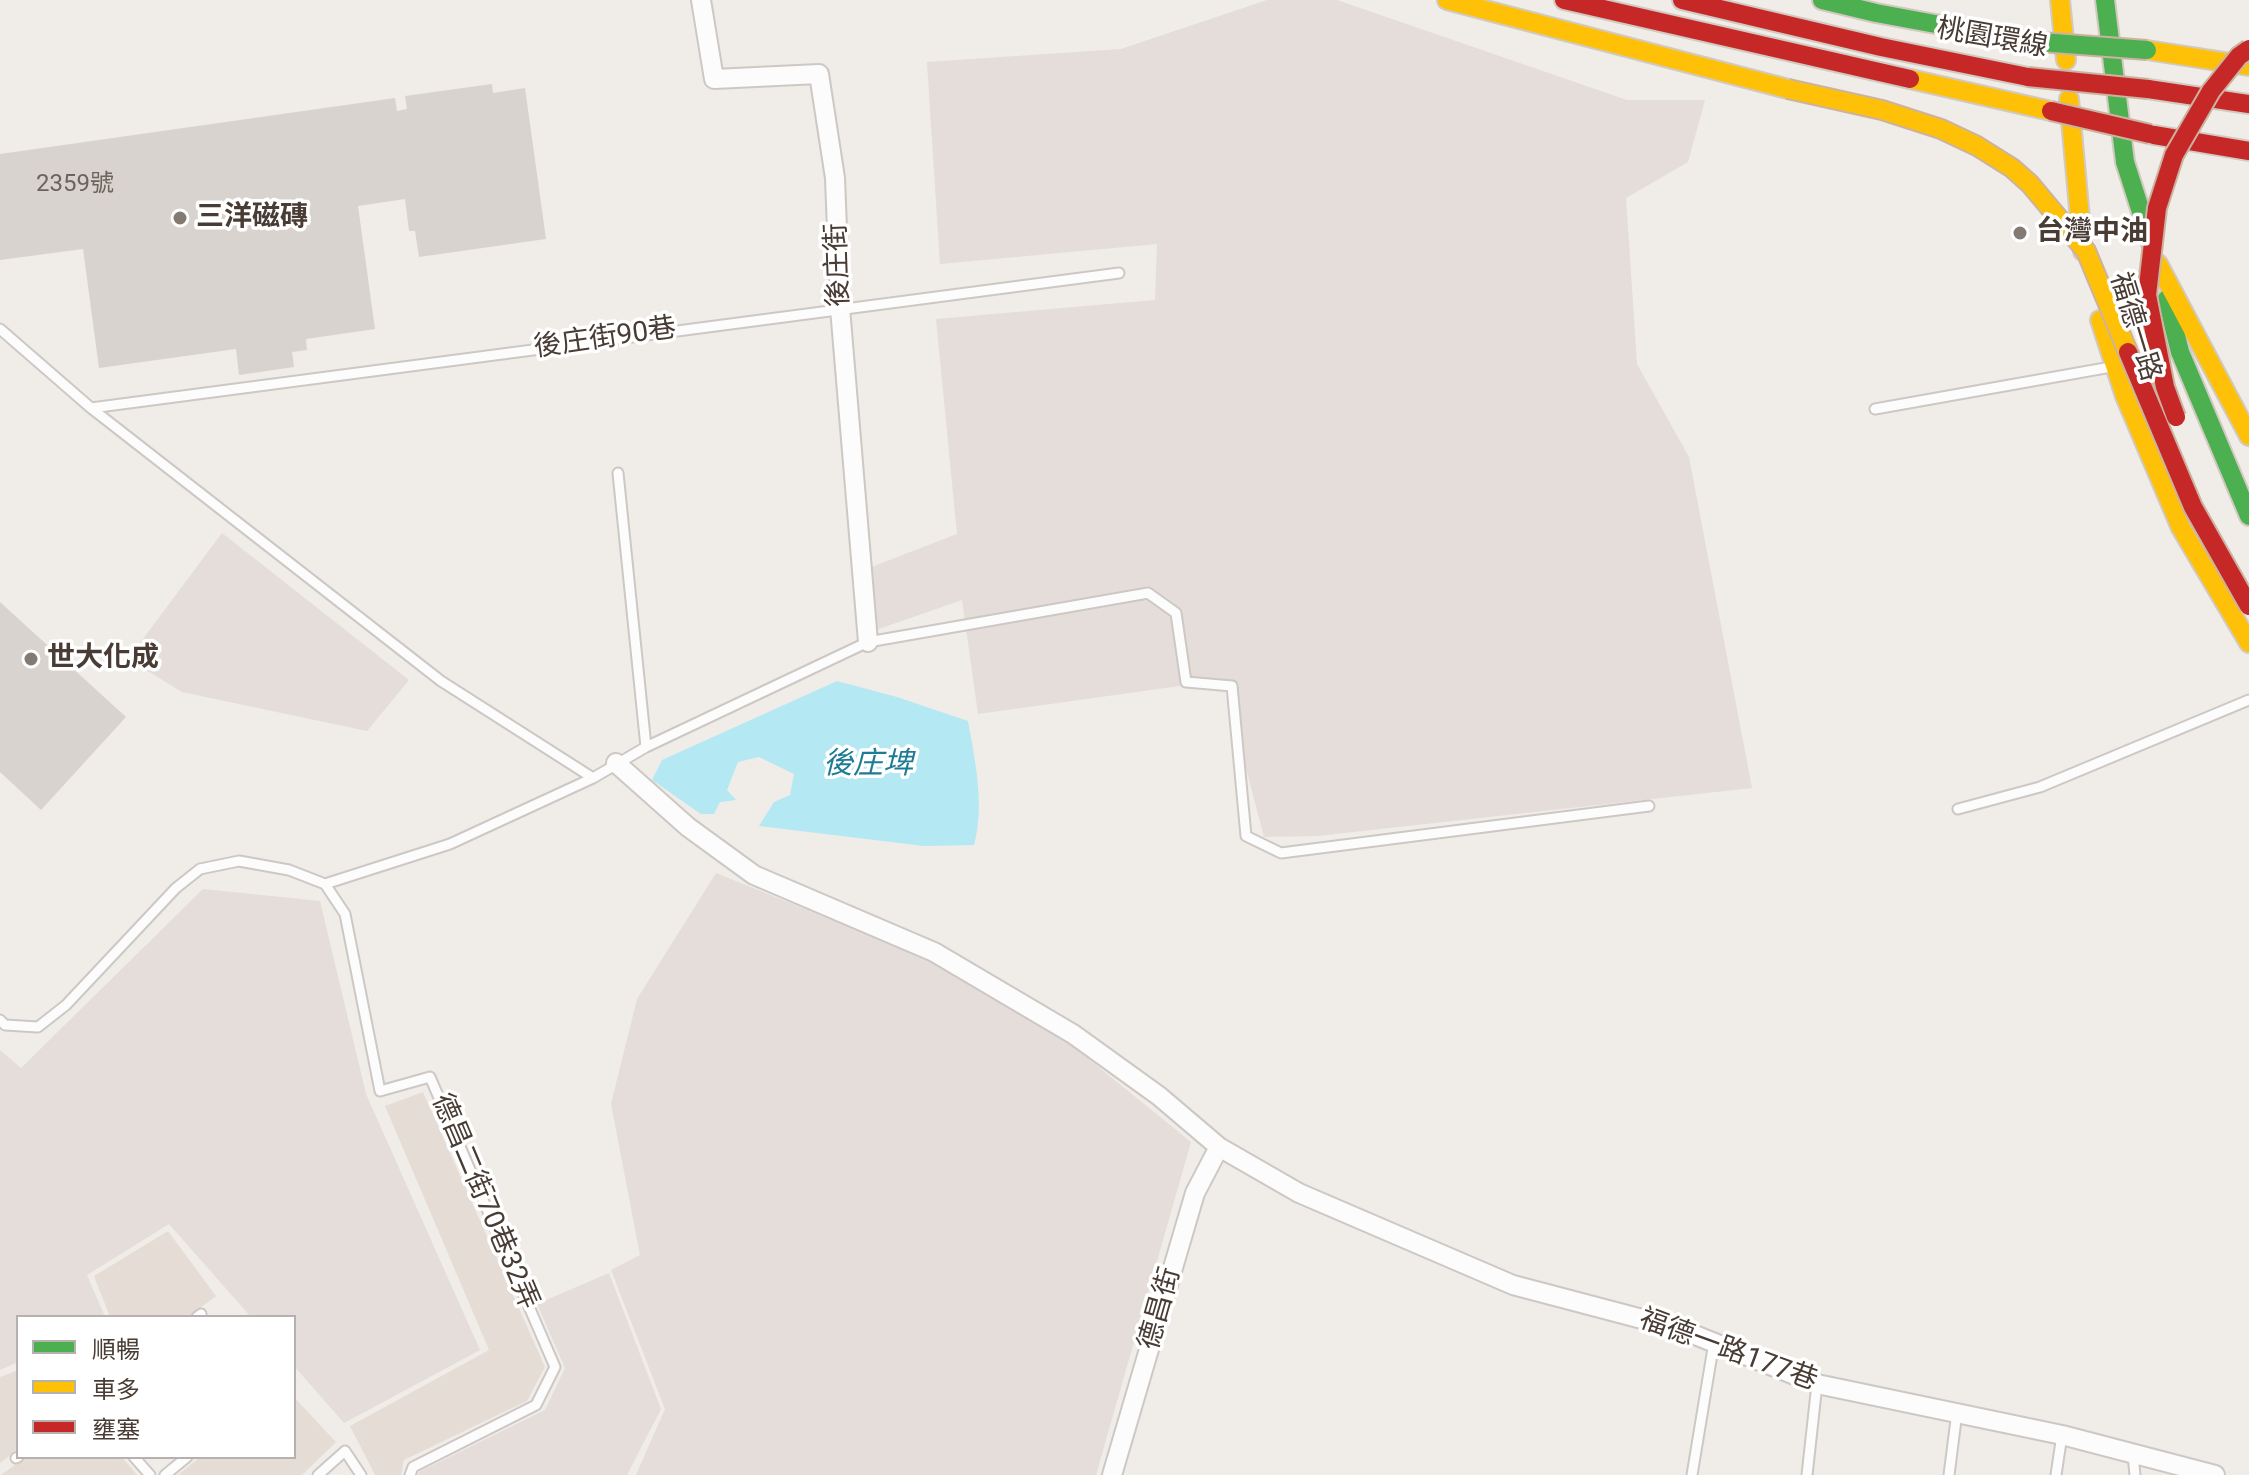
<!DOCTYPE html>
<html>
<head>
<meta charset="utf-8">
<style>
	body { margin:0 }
	#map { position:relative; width:2249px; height:1475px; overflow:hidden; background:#f0ece8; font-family:Roboto,"Noto Sans TC",sans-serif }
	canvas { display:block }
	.legend { position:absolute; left:16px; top:1315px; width:280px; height:144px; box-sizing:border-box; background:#fff; border:2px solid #b6b1ae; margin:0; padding:10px 14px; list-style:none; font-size:24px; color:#483c34 }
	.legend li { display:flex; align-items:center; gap:16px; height:40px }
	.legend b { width:40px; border:2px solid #b6b1ae }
</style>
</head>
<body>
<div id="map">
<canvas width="2249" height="1475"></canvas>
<ul class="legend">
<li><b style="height:10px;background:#4caf50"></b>順暢</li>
<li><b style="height:10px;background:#ffc107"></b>車多</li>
<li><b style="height:10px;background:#c62828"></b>壅塞</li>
</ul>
</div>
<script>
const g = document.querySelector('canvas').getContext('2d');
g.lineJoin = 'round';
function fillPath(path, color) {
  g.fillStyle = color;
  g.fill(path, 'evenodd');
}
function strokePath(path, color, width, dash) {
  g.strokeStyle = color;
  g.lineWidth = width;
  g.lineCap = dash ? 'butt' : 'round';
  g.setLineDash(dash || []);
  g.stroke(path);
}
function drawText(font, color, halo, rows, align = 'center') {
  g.font = font + ' Roboto,"Noto Sans TC",sans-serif';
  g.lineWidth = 7;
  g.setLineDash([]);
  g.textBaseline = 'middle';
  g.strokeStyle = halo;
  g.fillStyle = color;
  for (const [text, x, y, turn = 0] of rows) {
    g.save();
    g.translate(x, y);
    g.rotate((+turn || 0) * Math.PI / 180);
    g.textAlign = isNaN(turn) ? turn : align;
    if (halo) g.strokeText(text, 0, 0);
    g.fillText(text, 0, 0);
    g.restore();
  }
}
fillPath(new Path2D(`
	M423 1092 545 1367 527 1401 404 1460 401 1475H375L350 1426 489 1350 385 1106Z
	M168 1231 216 1296 188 1317H110L94 1276Z
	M18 1370V1449L0 1463V1377Z
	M294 1397 336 1442 302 1475H178L200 1457H294Z
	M26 1457H122L137 1475H1Z`), '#e5ddd5');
fillPath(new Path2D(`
	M1267 0H1337L1627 100H1705L1688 162 1626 198 1637 364 1689 457 1752 788 1317 836 1264 837 1223 680 978 714 962 600 873 631 869 568 957 534 936 319 1155 300 1157 244 940 264 927 62 1121 49Z
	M222 533 409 680 367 731 182 692 128 659Z
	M716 873 934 961 1070 1044 1191 1142 1096 1475H636L665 1409 611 1270 640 1255 611 1104 637 999Z
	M203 889 320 901 366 1094 480 1350 344 1423 294 1366V1317H251L169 1224 87 1275 105 1317H18V1362L0 1370V1050L21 1068Z
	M609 1273 661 1409 627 1475H418L419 1472 545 1410 565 1368 537 1304Z`), '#e4ddd9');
fillPath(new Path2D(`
	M837 681 897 697 968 721C975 760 985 806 974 845L924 846 759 826 774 802 790 795 794 774 759 757 738 762 727 790 736 800 720 802 714 814H701L652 780 662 760Z`), '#b4e8f3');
fillPath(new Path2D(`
	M492 84 493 93 525 88 546 239 419 257 415 231H409L405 199 358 206 375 329 306 339 307 350 292 352 294 367 239 375 236 349 99 368 83 249 0 260V154L395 98 397 111 407 109 405 96Z
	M0 602 126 717 41 810 0 772Z`), '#d8d3cf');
const lane = new Path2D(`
	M0 329 91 408 441 681 593 778
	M91 408 1119 273
	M1875 409 2111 367
	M618 473 646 747
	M1958 809 2040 787 2249 700
	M325 884 450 844 593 778 646 747 868 642 1148 593 1176 613 1186 682 1232 686 1246 836 1281 853 1649 806
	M0 1020 5 1025 38 1027 66 1005 176 888 200 869 239 861 289 870 325 884 345 914 380 1091 430 1077 555 1367 536 1405 413 1467 410 1475
	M197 1317 201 1314
	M2133 1455 2135 1475
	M134 1457 150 1475
	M16 1458 18 1457
	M165 1475 187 1457
	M318 1475 345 1451 361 1475
	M1692 1475 1714 1342
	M1807 1475 1817 1384
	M1949 1475 1957 1412
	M2056 1475 2062 1435`);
const street = new Path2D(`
	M701 0 714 79 819 74 835 178 840 308 868 642
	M616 763 688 827 754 875 934 952 1073 1034 1159 1096 1219 1147 1299 1193 1513 1285 1680 1329 1817 1384 2062 1435 2215 1475
	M1112 1475 1195 1193 1219 1147`);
const fast = new Path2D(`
	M1822 0 1876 13 2027 41
	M2105 0 2125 162 2151 243
	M2167 299 2180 352 2249 516`);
const slow = new Path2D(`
	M1447 0 1788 89
	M2060 0 2066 60
	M2147 50 2249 66
	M1910 79 2051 111
	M2069 99 2083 251
	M2158 264 2249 436
	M2100 320 2125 396 2181 528 2249 643`);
const jam = new Path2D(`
	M1564 0 1910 79
	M1682 0 1881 47 2028 77
	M2148 89 2249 104
	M2154 135 2249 151`);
strokePath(lane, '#cdc8c4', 13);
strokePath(street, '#cdc8c4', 22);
strokePath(fast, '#d2c9c0', 22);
strokePath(slow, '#d2c9c0', 22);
strokePath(jam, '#d2c9c0', 22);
strokePath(lane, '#fdfcfc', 9);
strokePath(street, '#fdfcfc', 18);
strokePath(fast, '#4caf50', 18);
strokePath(slow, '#ffc107', 18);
strokePath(jam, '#c62828', 18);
const fastBridge = new Path2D(`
	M2027 41 2147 50`);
const slowBridge = new Path2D(`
	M1788 89 1882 110 1941 129 1977 146 2012 168 2030 184 2086 251 2128 352`);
const jamBridge = new Path2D(`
	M2028 77 2148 89
	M2051 111 2150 134
	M2128 352 2193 507 2249 606
	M2176 417 2165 387 2147 295 2157 208 2174 155 2211 91 2239 56 2249 49`);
strokePath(fastBridge, '#cbb3a0', 22, []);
strokePath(slowBridge, '#cbb3a0', 22, []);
strokePath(jamBridge, '#cbb3a0', 22, []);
strokePath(fastBridge, '#4caf50', 18);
strokePath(slowBridge, '#ffc107', 18);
strokePath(jamBridge, '#c62828', 18);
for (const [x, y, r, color] of [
	[180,218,8,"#837a73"],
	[2020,233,8,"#837a73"],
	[31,659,8,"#837a73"]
]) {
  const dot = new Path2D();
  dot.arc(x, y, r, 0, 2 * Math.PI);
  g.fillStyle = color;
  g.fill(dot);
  strokePath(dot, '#fff', 3);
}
drawText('24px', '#6e635c', null, [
	["2359號",75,185]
]);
drawText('28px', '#483c34', '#fff', [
	["桃園環線",1992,39,10],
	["後庄街",839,265,-92],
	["福德一路",2134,327,73],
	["後庄街90巷",605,339,-8],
	["德昌二街70巷32弄",484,1202,67],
	["德昌街",1161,1309,-74],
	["福德一路177巷",1728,1351,20]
]);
drawText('bold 28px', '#483c34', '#fff', [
	["三洋磁磚",196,218],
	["台灣中油",2036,233],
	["世大化成",47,659]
], 'left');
drawText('italic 30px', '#1d7b94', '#fff', [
	["後庄埤",868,765]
]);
</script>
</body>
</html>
